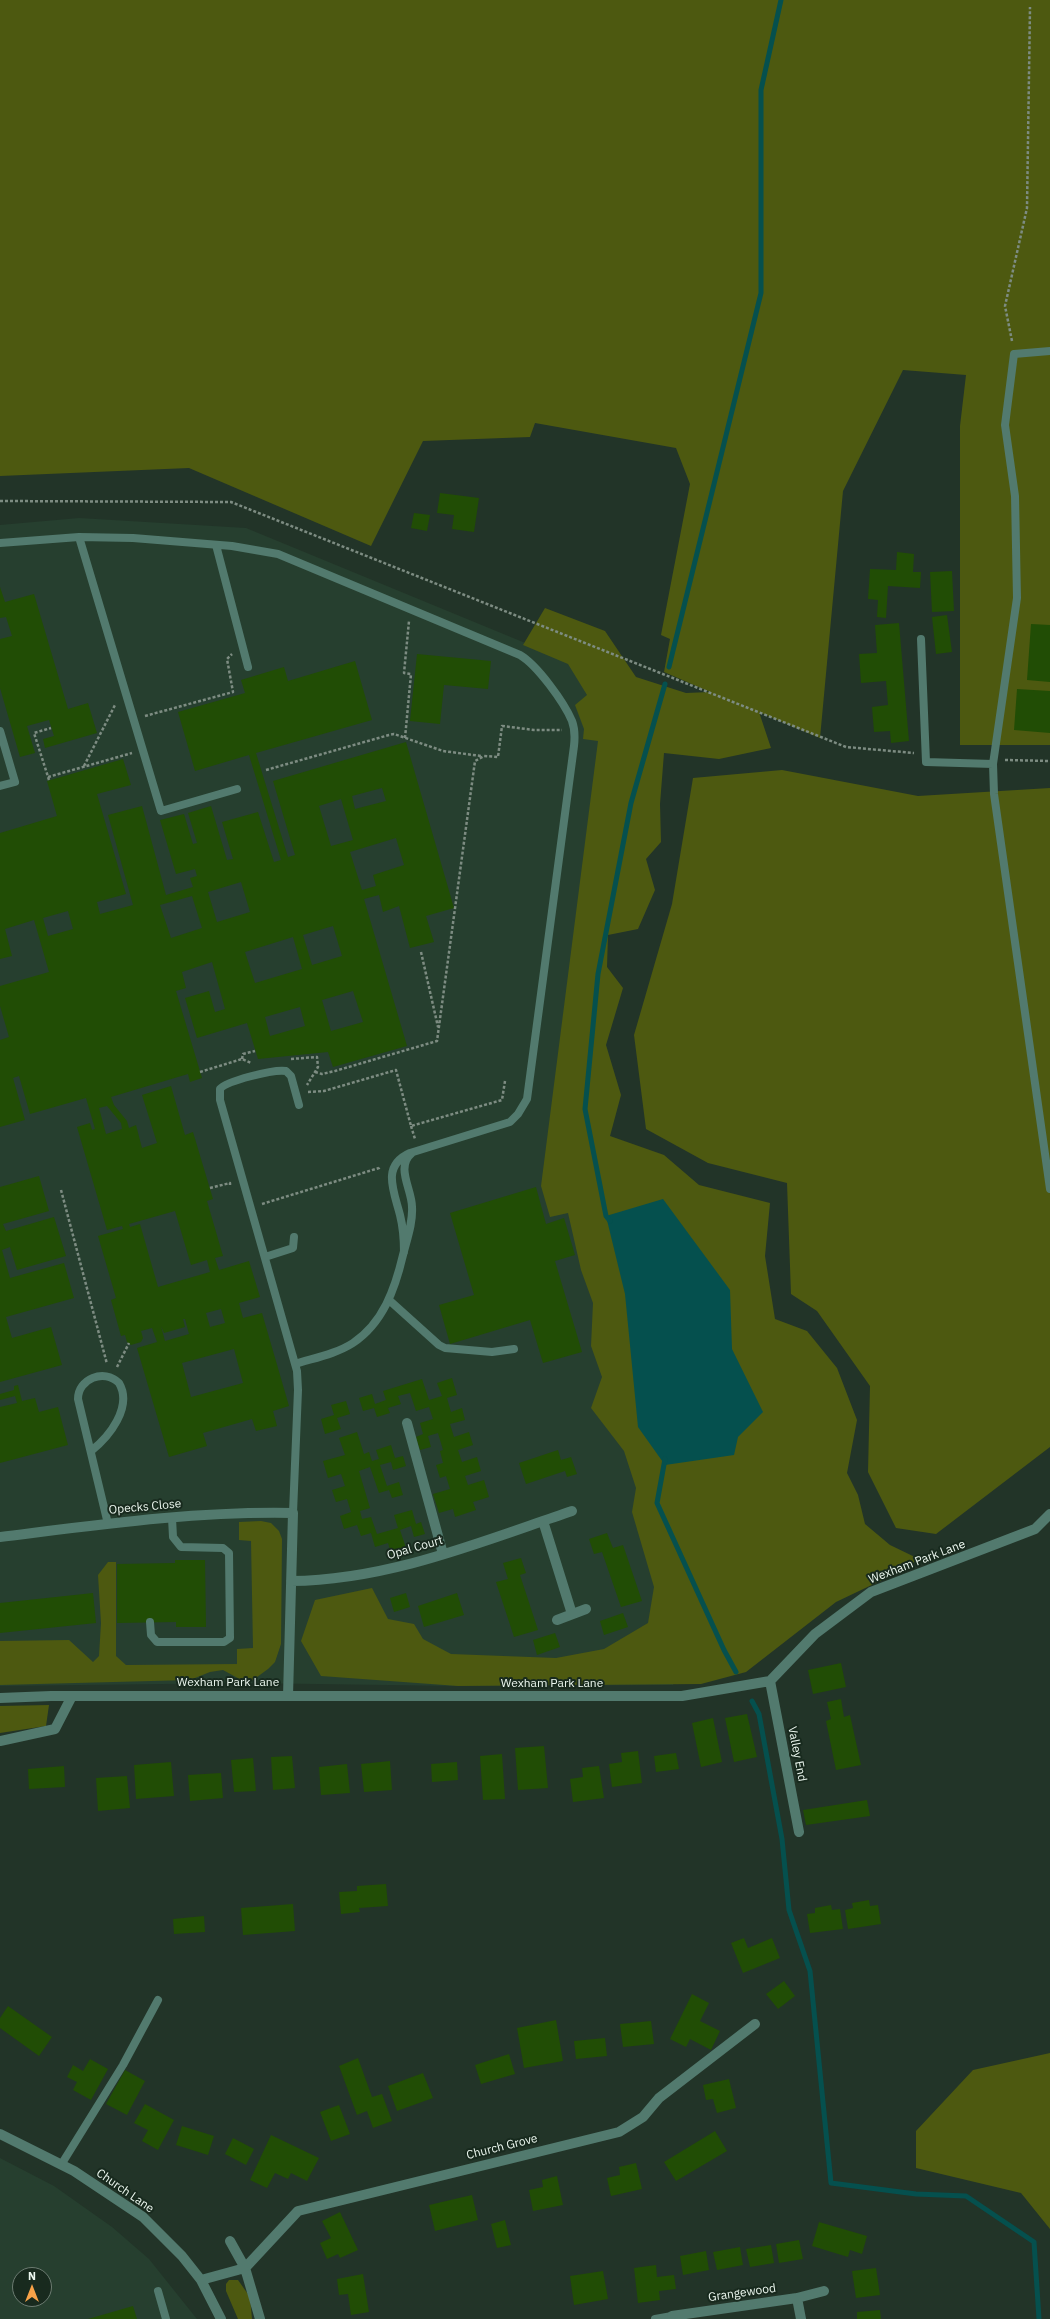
<!DOCTYPE html>
<html>
<head>
<meta charset="utf-8">
<style>
	body { margin:0 }
	#map { position:relative; width:1050px; height:2319px; overflow:hidden; background:#223428; font-family:"IBM Plex Sans",sans-serif }
	canvas { display:block }
	.north { position:absolute; left:12px; top:2267px; width:40px; height:40px; box-sizing:border-box; background:#182a1e; border:1px solid #6d7c72; border-radius:50%; rotate:0deg; font-size:11px; font-weight:700; line-height:16px; text-align:center; color:#ecf7ef }
	.north::after { content:''; display:block; margin:auto; width:14px; height:18px; background:#f7a248; clip-path:polygon(50% 0,100% 100%,50% 72%,0 100%) }
</style>
</head>
<body>
<div id="map">
<canvas width="1050" height="2319"></canvas>
<div class="north">N</div>
</div>
<script>
const g = document.querySelector('canvas').getContext('2d');
g.lineJoin = 'round';
function fillPath(path, color) {
  g.fillStyle = color;
  g.fill(path, 'evenodd');
}
function strokePath(path, color, width, dash) {
  g.strokeStyle = color;
  g.lineWidth = width;
  g.lineCap = dash ? 'butt' : 'round';
  g.setLineDash(dash || []);
  g.stroke(path);
}
function drawText(font, color, halo, rows, align = 'center') {
  g.font = font + ' "IBM Plex Sans",sans-serif';
  g.lineWidth = 4;
  g.setLineDash([]);
  g.textBaseline = 'middle';
  g.strokeStyle = halo;
  g.fillStyle = color;
  for (const [text, x, y, turn = 0] of rows) {
    g.save();
    g.translate(x, y);
    g.rotate((+turn || 0) * Math.PI / 180);
    g.textAlign = isNaN(turn) ? turn : align;
    if (halo) g.strokeText(text, 0, 0);
    g.fillText(text, 0, 0);
    g.restore();
  }
}
fillPath(new Path2D(`
	M79 518 246 528 569 661 617 735 563 1169 680 1663 673 1685 458 1686 245 1683 0 1686V525Z
	M0 2158 54 2186 112 2227 149 2259 197 2319H0ZM20 2275H44V2299H20Z`), '#263f2f');
fillPath(new Path2D(`
	M0 0H1050V745H960V426L966 375 903 370 843 491 820 738 759 712 771 748 719 759 664 753 660 804 661 842 646 859 655 890 638 929 608 935 607 967 623 988 606 1045 621 1095 610 1136 664 1155 699 1185 770 1203 765 1256 775 1319 807 1331 837 1368 857 1420 847 1473 858 1495 865 1524 890 1545 919 1559 901 1571 836 1602 746 1672 701 1684 458 1686 321 1676 301 1641 315 1600 372 1588 388 1619 414 1624 423 1639 451 1654 556 1658 604 1649 648 1623 654 1587 632 1512 636 1488 624 1451 591 1408 602 1377 591 1346 593 1303 581 1270 568 1213 550 1217 541 1186 598 741 583 739 584 729 575 705 587 695 568 664 523 645 545 608 605 631 636 677 686 693 710 692 664 672 670 639 661 635 690 484 676 448 535 423 530 437 423 441 371 546 189 468 0 476Z
	M782 770 918 796 1050 788V1447L936 1534 896 1528 868 1472 870 1386 817 1311 791 1294 787 1183 708 1163 646 1129 634 1035 672 904 693 778Z
	M261 1521 271 1523 279 1531 282 1539 281 1644 275 1662 268 1669 253 1680 245 1682 223 1670 210 1672 190 1680 0 1685V1641L69 1640 93 1662 99 1656 101 1623 98 1575 108 1562H116V1656L126 1665 237 1664V1649L253 1648 251 1541 239 1540V1522Z
	M49 1705 46 1726 0 1733V1706Z
	M1050 2053V2229L1021 2193 916 2168V2131L973 2070Z
	M229 2280H238L250 2297 252 2319H238L226 2291V2284Z`), '#4d5910');
fillPath(new Path2D(`
	M663 1199 730 1290 732 1349 763 1412 738 1437 734 1455 665 1465 638 1427 625 1294 606 1216Z`), '#05504e');
strokePath(new Path2D(`
	M669 667 761 293V90L781 0
	M610 1221 606 1216 585 1109 598 974 631 803 665 684
	M665 1459 657 1503 724 1650 736 1672
	M752 1701 759 1714 782 1839 789 1910 810 1971 831 2183 916 2194 966 2196 1034 2242 1039 2319`), '#05504e', 5);
fillPath(new Path2D(`
	M440 493 479 498 474 532 452 529 454 515 437 513Z
	M414 513 430 515 427 531 411 528Z
	M897 552 914 554 913 572H921L920 588 888 586 886 618 877 617 878 600 868 599 870 569 896 570Z
	M952 571 954 611 932 612 930 572Z
	M0 587 5 602 34 594 68 709 88 703 97 733 45 748 43 739 54 736 49 720 27 726 35 753 20 757 0 688V639L12 636 6 617 0 618Z
	M947 615 952 652 936 654 932 617Z
	M899 623 909 741 891 743 890 731 874 732 872 707 888 705 886 681 861 683 859 654 877 653 875 625Z
	M1031 624 1050 625V682L1027 680Z
	M417 654 491 661 488 689 444 685 440 724 410 721Z
	M355 661 372 720 256 753 288 857 295 855 273 781 406 742 454 908 426 916 434 942 410 948 399 906 383 912 379 895 364 899 407 1046 333 1067 328 1052 258 1059 247 1023 197 1038 185 998 209 991 215 1012 225 1009 212 962 182 972 186 988 176 991 202 1078 190 1082 188 1074 111 1097 114 1105 127 1121 129 1128 136 1125 142 1148 157 1143 142 1095 171 1086 185 1135 193 1132 213 1199 207 1201 223 1256 215 1258 219 1270 249 1261 260 1297 239 1303 243 1318 262 1313 289 1406 273 1411 277 1426 256 1431 252 1419 203 1433 207 1446 169 1457 137 1348 157 1342 152 1328 141 1331 143 1338 141 1342 131 1345 127 1342 125 1335 121 1336 111 1300 116 1298 98 1236 123 1229 122 1226 107 1230 77 1127 90 1123 92 1130 95 1129 86 1098 30 1114 19 1076 13 1078 25 1120 0 1127V1040L9 1037 0 1006V986L49 972 34 920 5 929 12 956 0 959V833L57 816 47 781 123 759 131 785 97 794 126 894 97 902 100 914 133 905 108 815 142 806 166 895 193 887 190 878 197 876 195 869 176 874 160 820 184 814 193 844 197 843 188 813 211 806 227 860 233 859 222 822 258 812 274 862 281 860 249 755 195 771 178 712 245 693 241 680 284 667 288 681ZM382 788 386 801 355 809 352 796ZM341 799 353 840 331 846 319 806ZM396 838 404 865 373 875 376 886 362 890 350 852ZM241 882 250 912 217 922 208 892ZM192 896 202 928 171 938 160 905ZM68 911 73 929 48 936 43 918ZM333 926 342 956 312 965 303 935ZM293 937 302 969 255 983 245 952ZM353 991 363 1022 331 1031 322 1000ZM300 1007 305 1026 270 1036 265 1017ZM107 1106 121 1123 122 1129 106 1134 99 1108ZM175 1211 191 1265 207 1260 210 1272 158 1287 140 1224 130 1227 129 1224ZM221 1309 225 1323 210 1327 206 1313ZM183 1319H185L189 1334 165 1341 161 1326 164 1333 185 1327ZM234 1349 243 1383 191 1397 182 1363Z
	M1017 689 1050 691V733L1014 730Z
	M39 1176 49 1211 3 1224 6 1231 54 1217 66 1256 17 1270 10 1247 2 1250 10 1278 64 1263 74 1298 6 1317 12 1338 51 1327 62 1365 0 1382V1187Z
	M536 1187 546 1224 564 1218 575 1255 555 1261 582 1352 543 1363 530 1320 450 1344 439 1305 474 1295 450 1213Z
	M452 1378 457 1395 447 1398 451 1412 462 1408 465 1420 450 1424 454 1437 469 1432 473 1445 458 1450 462 1462 477 1457 481 1471 465 1476 468 1485 484 1480 489 1497 473 1502 476 1510 455 1517 453 1509 439 1513 433 1494 450 1489 446 1476 440 1478 436 1465 443 1463 440 1451 443 1450 438 1433 428 1436 431 1447 420 1450 416 1437 423 1434 420 1423 433 1419 429 1407 416 1411 410 1393 398 1396 401 1404 388 1408 390 1413 377 1417 374 1408 363 1411 359 1398 372 1394 375 1404 386 1400 383 1391 422 1379 429 1400 442 1396 437 1383Z
	M18 1385 22 1401 35 1398 39 1412 58 1407 68 1445 0 1463V1407L17 1403 15 1396 0 1400V1394L14 1390V1386Z
	M346 1401 350 1414 337 1418 341 1429 325 1434 321 1419 334 1415 331 1405Z
	M357 1432 364 1454 369 1452 372 1461 379 1459 376 1450 391 1445 395 1458 403 1456 406 1466 393 1470 391 1462 380 1465 387 1486 399 1482 403 1495 392 1498 389 1490 379 1493 370 1467 359 1471 370 1508 360 1511 362 1519 371 1517 377 1534 398 1528 394 1515 412 1510 416 1524 421 1522 425 1534 414 1537 411 1526 400 1530 407 1551 392 1556 388 1543 375 1547 371 1533 361 1536 357 1525 344 1529 340 1516 351 1512 347 1499 336 1502 332 1490 345 1486 341 1474 328 1478 323 1461 345 1455 339 1438Z
	M558 1450 561 1460 571 1457 577 1474 567 1477 565 1471 526 1484 519 1463Z
	M607 1533 613 1548 623 1545 642 1601 621 1607 602 1552 594 1554 589 1539Z
	M521 1558 526 1573 520 1575 538 1630 514 1637 496 1582 508 1579 503 1563Z
	M175 1560H205L206 1627H176V1622L117 1623V1564L175 1563Z
	M93 1593 96 1623 0 1633V1603Z
	M406 1593 410 1607 394 1612 390 1598Z
	M457 1593 464 1615 424 1627 418 1606Z
	M623 1613 628 1627 604 1635 600 1621Z
	M555 1633 560 1647 537 1655 533 1640Z
	M841 1663 846 1687 813 1694 808 1670Z
	M841 1699 844 1717 850 1715 861 1765 836 1770 826 1721 831 1719 827 1702Z
	M747 1714 757 1757 734 1762 725 1718Z
	M713 1718 722 1762 701 1767 692 1723Z
	M544 1746 548 1788 518 1790 515 1748Z
	M638 1751 642 1783 612 1787 609 1764 622 1762 621 1753Z
	M676 1753 679 1769 656 1772 654 1756Z
	M502 1754 505 1799 483 1800 480 1756Z
	M292 1756 295 1788 273 1790 271 1757Z
	M253 1758 256 1791 234 1792 231 1760Z
	M390 1761 392 1790 364 1792 361 1764Z
	M171 1762 174 1796 136 1799 134 1765Z
	M457 1762 458 1780 432 1782 431 1764Z
	M347 1764 350 1793 321 1795 319 1767Z
	M64 1766 65 1787 29 1789 28 1769Z
	M599 1766 604 1798 573 1802 570 1779 583 1777 582 1768Z
	M221 1773 223 1798 190 1801 188 1775Z
	M127 1776 130 1808 98 1811 96 1778Z
	M867 1800 870 1816 806 1825 803 1810Z
	M386 1884 388 1906 359 1908 360 1912 341 1914 339 1892 357 1891V1886Z
	M869 1900 870 1906 878 1905 881 1924 848 1929 845 1910 853 1908 852 1903Z
	M293 1904 295 1931 243 1935 241 1908Z
	M831 1905 832 1910 840 1909 843 1929 810 1933 807 1914 815 1913V1908Z
	M204 1916 205 1932 174 1934 173 1919Z
	M744 1938 748 1948 772 1938 780 1958 743 1973 731 1943Z
	M784 1981 795 1996 778 2009 766 1994Z
	M692 1994 709 2003 700 2021 720 2031 711 2050 690 2039 686 2047 670 2039Z
	M8 2006 52 2037 39 2056 0 2028V2018Z
	M556 2020 563 2061 524 2068 517 2028Z
	M651 2021 654 2044 623 2047 620 2024Z
	M605 2038 607 2056 576 2059 574 2041Z
	M509 2054 515 2074 481 2084 475 2065Z
	M358 2058 372 2097 382 2094 392 2121 373 2128 367 2111 357 2115 339 2066Z
	M90 2059 108 2069 91 2100 73 2090 77 2082 67 2077 73 2065 83 2071Z
	M125 2070 145 2081 127 2115 106 2104Z
	M423 2073 433 2098 397 2111 388 2086Z
	M729 2079 736 2108 717 2113 713 2099 706 2100 703 2085Z
	M145 2104 174 2120 158 2150 142 2141 148 2130 134 2123Z
	M339 2105 350 2134 331 2141 320 2112Z
	M182 2126 214 2136 208 2155 176 2145Z
	M715 2131 727 2151 676 2181 664 2162Z
	M271 2135 319 2158 307 2181 291 2173 288 2179 275 2173 267 2188 250 2180Z
	M233 2138 254 2149 246 2165 225 2154Z
	M636 2163 642 2189 611 2196 607 2178 620 2175 619 2167Z
	M557 2176 563 2205 533 2211 529 2190 543 2187 542 2180Z
	M472 2195 478 2220 435 2231 429 2205Z
	M340 2212 358 2250 340 2258 338 2254 327 2259 320 2243 331 2238 322 2221Z
	M505 2220 511 2245 497 2248 491 2224Z
	M819 2222 867 2236 862 2254 850 2250 848 2257 812 2246Z
	M799 2240 803 2259 779 2263 776 2244Z
	M771 2245 774 2263 750 2267 746 2249Z
	M740 2247 743 2265 717 2270 713 2252Z
	M706 2251 709 2270 683 2275 680 2256Z
	M656 2265 657 2277 674 2275 676 2289 659 2291 660 2300 638 2303 634 2268Z
	M876 2268 880 2295 856 2298 852 2271Z
	M603 2271 608 2299 574 2305 570 2276Z
	M363 2274 369 2312 351 2315 348 2294 339 2295 337 2279Z
	M133 2306 137 2319H88Z
	M880 2310 881 2319H857V2312Z`), '#214d05');
strokePath(new Path2D(`
	M1012 341 1005 306 1027 208 1030 7
	M0 501 231 502 846 747 914 753
	M145 716 233 692 227 659 232 654
	M405 738 411 674 404 673 409 621
	M1005 760 1050 761
	M84 766 115 705
	M266 770 389 735 394 734 443 751 481 756
	M48 777 132 753
	M49 780 34 733 51 728
	M421 952 438 1027
	M242 1059 243 1054 255 1051
	M291 1059 317 1057 318 1067 307 1085
	M200 1072 242 1059 251 1063
	M315 1072 322 1074 335 1071 437 1041 475 761 484 756 498 757 502 726 534 730H562
	M308 1092 324 1091 396 1070 411 1126 502 1100 505 1081
	M411 1126 415 1139
	M210 1188 230 1183V1185
	M61 1190 107 1364
	M262 1204 379 1168 380 1166
	M117 1367 129 1343`), '#7d8c82', 2.5, [3, 2]);
strokePath(new Path2D(`
	M1050 351 1014 354 1005 425 1015 496 1017 598 993 764 994 794 1050 1189
	M79 537 161 811 237 789
	M0 543 79 537 133 538 232 546 278 554 520 655C537 665 564 702 572 721 575 729 575 737 574 746L527 1099 518 1114 510 1122 410 1153C381 1166 394 1191 400 1215 403 1227 404 1239 404 1252
	M216 545 248 667
	M921 639 926 762 993 764
	M0 731 15 782 0 786
	M265 1257 293 1248 294 1237
	M389 1300 439 1345 445 1348 492 1352 514 1349
	M295 1364C314 1358 336 1354 353 1343 383 1323 395 1289 403 1255 407 1239 413 1223 412 1207 412 1189 395 1167 412 1153
	M91 1451C109 1437 133 1407 119 1383 104 1368 78 1379 78 1399L108 1524
	M293 1513 298 1390 297 1371 220 1100V1089C226 1081 274 1069 286 1071L291 1076 299 1105
	M150 1622 151 1635 157 1642H224L230 1638 229 1553 223 1548 181 1547 173 1537 172 1518
	M61 2165 123 2065 158 2000
	M158 2291 166 2319
	M655 2319 672 2316`), '#527a6e', 8);
strokePath(new Path2D(`
	M407 1423 443 1554
	M543 1521 572 1614
	M0 1537C97 1525 195 1511 293 1513L288 1696
	M291 1581C389 1580 480 1542 572 1511
	M557 1620 586 1609
	M770 1681 799 1832
	M0 1698 51 1696H682L770 1681 815 1634 871 1592 1035 1529 1050 1514
	M0 1741 55 1729 72 1696
	M0 2134 74 2171 143 2217 182 2256 201 2280 221 2319
	M230 2241 245 2268 260 2319
	M201 2280 245 2268 298 2211 619 2132 643 2117 659 2098 755 2024
	M797 2298 801 2319
	M672 2316 797 2298 824 2291`), '#527a6e', 10);
drawText('12px', '#ecf7ef', '#182a1e', [
	["Opecks Close",145,1507,-5],
	["Opal Court",415,1548,-16],
	["Wexham Park Lane",917,1562,-21],
	["Wexham Park Lane",228,1683],
	["Wexham Park Lane",552,1684],
	["Valley End",797,1754,79],
	["Church Grove",502,2147,-14],
	["Church Lane",125,2191,35],
	["Grangewood",742,2293,-8]
]);
</script>
</body>
</html>
